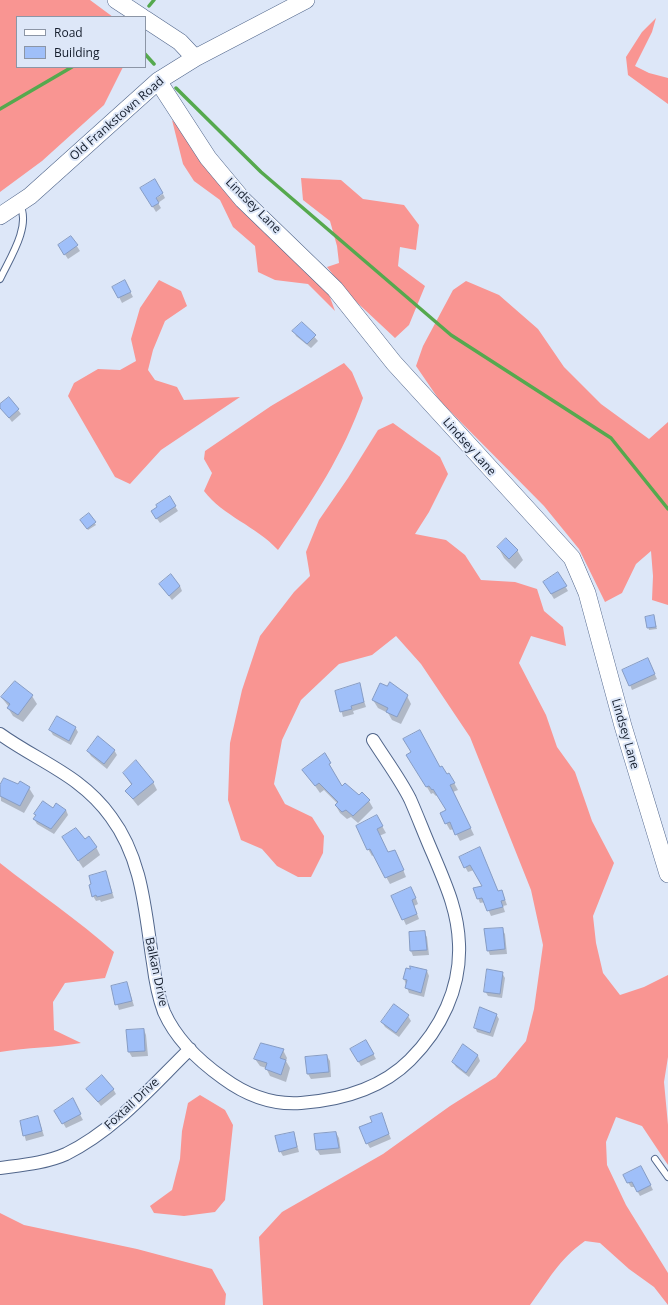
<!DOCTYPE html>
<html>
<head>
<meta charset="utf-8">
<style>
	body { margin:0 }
	#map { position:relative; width:668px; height:1305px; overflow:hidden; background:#dde7f8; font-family:"Open Sans",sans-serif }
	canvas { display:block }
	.legend { position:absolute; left:16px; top:16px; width:130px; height:52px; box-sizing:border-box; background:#dde7f8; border:1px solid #8c96a6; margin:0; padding:5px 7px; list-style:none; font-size:12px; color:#131c2b }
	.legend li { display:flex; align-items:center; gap:8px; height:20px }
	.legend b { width:20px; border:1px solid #8c96a6 }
</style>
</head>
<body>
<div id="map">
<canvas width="668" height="1305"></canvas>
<ul class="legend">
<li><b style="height:5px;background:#fff"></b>Road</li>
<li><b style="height:11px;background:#9fbff9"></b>Building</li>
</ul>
</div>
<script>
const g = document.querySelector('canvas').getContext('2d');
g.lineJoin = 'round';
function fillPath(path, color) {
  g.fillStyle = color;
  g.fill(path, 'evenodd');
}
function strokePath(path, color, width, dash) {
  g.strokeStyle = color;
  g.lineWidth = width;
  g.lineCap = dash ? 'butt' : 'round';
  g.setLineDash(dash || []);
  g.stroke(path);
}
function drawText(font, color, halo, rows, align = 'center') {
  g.font = font + ' "Open Sans",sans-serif';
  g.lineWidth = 4;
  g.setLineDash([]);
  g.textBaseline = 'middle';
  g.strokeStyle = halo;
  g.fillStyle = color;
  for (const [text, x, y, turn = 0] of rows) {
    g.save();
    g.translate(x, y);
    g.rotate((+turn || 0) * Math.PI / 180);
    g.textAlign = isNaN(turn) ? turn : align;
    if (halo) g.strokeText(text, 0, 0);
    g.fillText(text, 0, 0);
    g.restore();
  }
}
fillPath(new Path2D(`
	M0 0H90L113 17H17V67H123L104 105 42 161 0 192Z
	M656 18 652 32 635 66 649 73 668 78V104L628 75 626 57 642 32Z
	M172 120 327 289 335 311 308 284 275 280 258 272 255 246 233 227 220 200 194 181 183 164Z
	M301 178 341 180 363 199 404 205 419 225 416 250 400 247 398 266 425 286 409 325 395 338 349 295 327 267 339 263 337 246 330 221 303 200Z
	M159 280 181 291 187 306 165 321 153 350 148 370 155 380 177 387 184 400 240 397 161 450 130 484 115 477 68 396 74 383 98 369 120 370 136 361 131 339 140 308Z
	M466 281 499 295 538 329 564 367 601 404 649 439 668 422V605L652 600 653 576 651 551 636 564 622 593 605 602 579 549 544 506 440 401 416 366 423 346 453 290Z
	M344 363 352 372 363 398C344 453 312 502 278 550 256 526 223 516 204 491L212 473 204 459 205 451 271 406Z
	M393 423 440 457 448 474 429 512 415 534 446 540 465 555 481 580 515 582 537 589 544 611 563 627 566 646 531 636 519 663 546 715 557 747 575 772 592 821 614 863 593 916 596 943 603 973 620 995 644 987 668 975V1057L664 1082 668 1125V1165L642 1126 616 1117 606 1142 607 1165 626 1205 668 1273V1305L654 1287 629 1269 600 1243 585 1241C559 1259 548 1281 530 1305H263L259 1237 282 1212 383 1154 450 1106 496 1077 526 1041 534 1009 543 945 531 890 470 737 421 664 396 636 372 655 339 664 301 700 282 740 274 784 285 804 312 817 324 836 323 853 311 877H298L277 866 262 849 241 840 228 800 230 743 242 690 260 636 294 592 310 576 306 552 319 520 348 478 378 430Z
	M0 863C38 893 78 920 114 952L105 978 65 983 53 1002 54 1030 81 1043C54 1048 28 1047 0 1052Z
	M200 1095 225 1110 233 1125 225 1200 215 1212 184 1216 154 1213 150 1206 172 1190 180 1159 182 1131 188 1103Z
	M0 1213 24 1225 137 1249 212 1269 226 1294 225 1305H0Z`), '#f99592');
fillPath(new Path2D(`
	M142 189 152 201 163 194 165 198 158 203 161 208 156 212Z
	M71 237 80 251 68 259 62 250Z
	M125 282 133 297 122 303 114 287Z
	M302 323 318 341 311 348 296 336 294 331Z
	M0 406 18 410 21 414 12 422Z
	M169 497 178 511 160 523 152 512Z
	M89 515 96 525 88 530 81 520Z
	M498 547 517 550 523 560 515 569 504 558Z
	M558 574 568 591 554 599 544 582Z
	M160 584 180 586 182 591 172 600Z
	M654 616 657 629 649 630 646 618Z
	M650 664 657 679 632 690 630 685Z
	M15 682 32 696 37 704 23 722 13 716 8 708 9 707 2 698Z
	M359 685 366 707 353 711 354 714 343 717 336 692Z
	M407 696 411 704 401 724 392 720 388 713 378 708 373 700Z
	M75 727 78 732 71 745 53 735 50 730Z
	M114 750 117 755 107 769 91 756 88 751Z
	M324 754 342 788 369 801 373 808 358 823 351 817 347 819 340 813 336 806 338 804 324 790 320 793 304 770Z
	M408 755 440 768 447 776 449 774 458 790 453 792 474 835 460 841 454 829 450 830 446 823 447 811 438 795 436 796 433 793 431 794Z
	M124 773 153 782 157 790 138 806 126 791 132 786Z
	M0 787 29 788 34 796 24 813 1 801Z
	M53 809 66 810 68 815 54 834 37 824 34 819 36 816 35 814Z
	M377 817 386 833 379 836 388 854 398 857 406 877 390 884 374 855 372 856 368 849Z
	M85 840 96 847 100 855 83 868 68 845Z
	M482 853 498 892 502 891 507 905 503 906 505 912 491 916 485 902 480 903 478 898 483 886 474 870 468 872 460 858Z
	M106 872 114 898 101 902 100 900 96 901 93 896Z
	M414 893 418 904 414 906 419 919 406 925 393 896Z
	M502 929 505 934 507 954 490 955 488 950Z
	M424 932 427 937 429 955 413 956 411 951 410 933Z
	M427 971 429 976 424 997 409 993 404 979Z
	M502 973 505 978 502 998 488 996 485 991Z
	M127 983 134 1006 119 1010 112 987Z
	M496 1014 499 1019 493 1037 477 1032 475 1027Z
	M408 1016 411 1021 399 1037 385 1027 382 1022Z
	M144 1030 146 1035 148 1056 132 1057 129 1052Z
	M366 1041 376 1059 361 1066 351 1049Z
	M463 1046 478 1056 480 1061 469 1077 456 1067 453 1062Z
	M283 1050 287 1058 286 1061 290 1068 286 1082 270 1076 266 1068 260 1066 255 1059Z
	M327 1056 330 1061 331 1077 311 1079 308 1074Z
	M87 1089H113L116 1094 101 1106Z
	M72 1100 83 1120 66 1128 56 1111Z
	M381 1114 391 1139 370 1148 367 1143 374 1123Z
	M38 1117 44 1136 26 1141 21 1122Z
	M294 1133 299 1152 283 1156 280 1151Z
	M336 1133 339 1138 341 1153 320 1155 317 1150Z
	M644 1172 653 1190 640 1196 635 1187H631L624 1176Z`), '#0003');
strokePath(new Path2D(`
	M149 6 154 0
	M145 54 154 64
	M176 88 261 172 451 335 611 438 668 509
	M0 109 72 67`), '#55a94e', 3.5);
const building = new Path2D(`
	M155 179 163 193 156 198 159 203 152 207 140 188Z
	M71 236 78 245 64 255 58 245Z
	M125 280 131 292 118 298 112 287Z
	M302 322 316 335 307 344 292 331Z
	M9 397 19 409 9 418 0 408V404Z
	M170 496 176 506 156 519 151 511 157 507 156 505Z
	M89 513 96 522 87 529 80 520Z
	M506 538 518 550 509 559 497 547Z
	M558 572 567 586 551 594 543 582Z
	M171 574 180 586 169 596 159 584Z
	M654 615 656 627 647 628 645 617Z
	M648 658 655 674 629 686 622 670Z
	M15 681 33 695 18 715 7 708 10 704 1 697Z
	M390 682 408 695 397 717 386 712 388 708 372 700 380 683 387 686Z
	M360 683 364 702 351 706 352 709 340 712 335 691Z
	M57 716 76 727 69 741 49 730Z
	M420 730 440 767 442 766 447 774 449 773 455 783 450 785 471 828 455 835 450 822 445 824 440 813 446 810 433 789 432 790 429 786 426 787 406 755 411 752 403 739Z
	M98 736 115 750 104 764 87 751Z
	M325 753 331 763 329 764 342 786 345 783 359 795 362 792 370 800 353 816 346 810 342 812 335 805 338 802 319 783 315 786 302 770Z
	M136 760 154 782 133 799 125 791 132 784 123 773Z
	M4 778 18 784 20 781 30 787 20 806 0 796V785Z
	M43 801 53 808 56 803 66 810 51 829 33 819 36 815 34 814Z
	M377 815 383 826 377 829 388 852 395 850 404 870 385 878 370 849 367 850 356 826Z
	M76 828 85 839 89 836 97 847 78 861 62 837Z
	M480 847 498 891 502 890 505 900 501 901 503 907 487 911 482 898 477 899 473 888 482 886 470 865 464 868 459 857Z
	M106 871 112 893 97 897 96 895 92 897 89 885 91 884 89 876Z
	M411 887 416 898 412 900 417 914 402 920 391 896Z
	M503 928 505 949 487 951 484 929Z
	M425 931 427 950 410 951 409 932Z
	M410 966 427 970 421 993 405 988 407 980 403 979 406 968 410 969Z
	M487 969 503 972 500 994 484 992Z
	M127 982 132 1001 115 1005 111 986Z
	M394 1004 409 1015 396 1033 381 1022Z
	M480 1007 497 1014 490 1033 474 1028Z
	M144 1029 145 1051 128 1052 126 1030Z
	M366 1040 374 1054 358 1062 350 1049Z
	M261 1043 284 1049 280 1058 286 1060 281 1075 265 1069 267 1063 254 1059Z
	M463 1044 478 1055 466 1073 452 1062Z
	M327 1055 329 1072 307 1074 305 1057Z
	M102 1075 114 1089 98 1102 86 1089Z
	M73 1098 81 1114 62 1124 54 1111Z
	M382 1113 389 1134 366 1144 359 1127 372 1122 370 1117Z
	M38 1116 42 1131 23 1136 20 1121Z
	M294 1132 297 1147 279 1152 275 1136Z
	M336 1132 339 1148 316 1150 314 1134Z
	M641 1166 651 1185 637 1192 632 1182 627 1183 623 1175Z`);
fillPath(building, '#9fbff9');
strokePath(building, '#869cc4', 1);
const lane = new Path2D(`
	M0 279C10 258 31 226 20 205
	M655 1159 668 1177`);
const street = new Path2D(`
	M0 734C39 762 81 775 111 817 143 860 145 912 153 963 155 979 158 996 164 1012 176 1039 199 1061 223 1078 246 1095 273 1105 301 1103 341 1100 381 1089 410 1060 441 1029 461 988 459 944 458 911 446 885 433 854 425 836 418 817 410 799 400 779 385 759 373 740
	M0 1168C22 1165 46 1163 66 1154 115 1130 152 1086 190 1049`);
const secondary = new Path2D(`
	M116 0 142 17
	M145 19 180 42 195 58
	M158 81 208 158 243 200 335 289 394 363 572 558 587 593 623 726 668 874
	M0 216 30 196 158 81 195 58 306 0`);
strokePath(lane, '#51668b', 8);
strokePath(street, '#51668b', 14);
strokePath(secondary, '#51668b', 18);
strokePath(lane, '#fff', 6);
strokePath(street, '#fff', 12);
strokePath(secondary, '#fff', 17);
drawText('12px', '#131c2b', '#dde7f8', [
	["Old Frankstown Road",117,119,-41],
	["Lindsey Lane",253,206,45],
	["Lindsey Lane",469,447,48],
	["Lindsey Lane",625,734,74],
	["Balkan Drive",156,972,78],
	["Foxtail Drive",132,1104,-43]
]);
</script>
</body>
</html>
